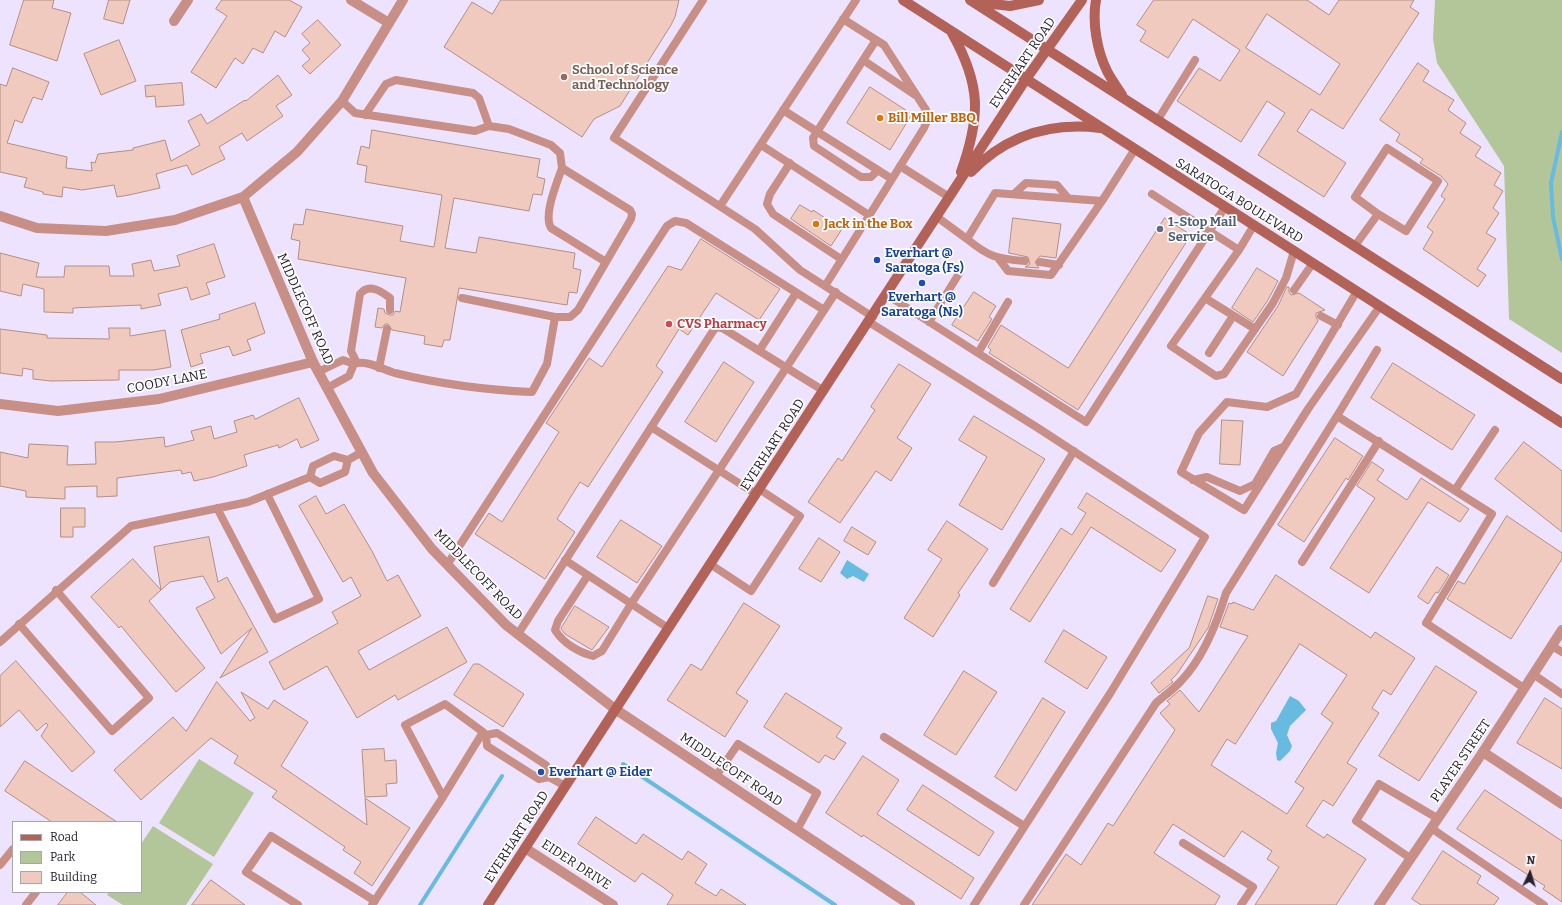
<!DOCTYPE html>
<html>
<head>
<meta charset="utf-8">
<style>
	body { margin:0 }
	#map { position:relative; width:1562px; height:905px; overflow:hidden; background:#eee3fe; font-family:Bitter,serif }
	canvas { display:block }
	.legend { position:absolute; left:12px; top:821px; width:130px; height:72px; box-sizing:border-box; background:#fff; border:1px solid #a8a6ab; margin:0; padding:5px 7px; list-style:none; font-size:12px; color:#26212d }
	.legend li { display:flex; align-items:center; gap:8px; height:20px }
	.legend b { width:20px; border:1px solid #a8a6ab }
	.north { position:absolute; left:1510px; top:853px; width:40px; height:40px; -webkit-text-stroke:3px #fff; paint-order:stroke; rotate:4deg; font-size:11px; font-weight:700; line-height:16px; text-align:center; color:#26212d }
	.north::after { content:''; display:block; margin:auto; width:14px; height:18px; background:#26212d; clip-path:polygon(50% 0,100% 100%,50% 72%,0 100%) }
</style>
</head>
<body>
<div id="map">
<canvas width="1562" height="905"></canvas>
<ul class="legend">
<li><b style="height:5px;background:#b36258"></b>Road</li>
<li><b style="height:11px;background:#b3c69a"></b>Park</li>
<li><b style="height:11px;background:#f1cabf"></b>Building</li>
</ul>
<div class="north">N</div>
</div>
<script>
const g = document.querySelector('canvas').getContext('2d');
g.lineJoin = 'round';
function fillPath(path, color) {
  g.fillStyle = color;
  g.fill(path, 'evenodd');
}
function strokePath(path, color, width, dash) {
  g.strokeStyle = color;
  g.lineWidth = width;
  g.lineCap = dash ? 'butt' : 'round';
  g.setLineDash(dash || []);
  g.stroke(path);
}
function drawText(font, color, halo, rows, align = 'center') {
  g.font = font + ' Bitter,serif';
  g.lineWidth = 3.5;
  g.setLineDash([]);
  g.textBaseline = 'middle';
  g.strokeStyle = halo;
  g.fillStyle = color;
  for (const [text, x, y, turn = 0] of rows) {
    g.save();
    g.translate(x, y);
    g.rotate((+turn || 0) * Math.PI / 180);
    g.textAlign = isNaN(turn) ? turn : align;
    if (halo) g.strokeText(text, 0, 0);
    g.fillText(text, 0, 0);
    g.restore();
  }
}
fillPath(new Path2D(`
	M1435 0H1562V353L1509 319 1504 166 1437 63 1433 39Z
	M199 759 254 793 214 857 159 823Z
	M153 826 213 864 186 905H123L107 895 109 892H141V844Z`), '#b3c69a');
fillPath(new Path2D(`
	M847 560 869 574 864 582 853 576 847 579 840 573Z
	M1290 696 1299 701 1306 710 1290 726 1287 735 1292 746 1290 751 1280 761 1277 760 1276 753 1278 743 1271 729V723L1276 721Z`), '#67bbe0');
strokePath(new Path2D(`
	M1562 132 1551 183 1553 217 1562 259
	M623 764 835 905
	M420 905 502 776`), '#67bbe0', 4);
const building = new Path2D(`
	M24 0H54L52 8 71 13 57 61 10 45Z
	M109 0H130L123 24 104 19Z
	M222 0H289L302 7 285 37 275 31 263 53 253 48 243 64 235 58 216 88 191 72 227 16 216 9Z
	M501 0H679L675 17 671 25 620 106 594 119 582 137 444 47 472 2 492 14Z
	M1154 0H1307L1329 15 1339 0H1414L1410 7 1419 13 1343 129 1311 109 1297 131 1346 163 1324 197 1258 155 1285 113 1267 101 1241 142 1177 101 1199 68 1220 81 1240 50 1193 19 1168 58 1140 41 1146 31 1137 25ZM1267 14 1340 64 1320 95 1246 48Z
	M318 20 341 45 310 74 302 66 310 59 302 50 310 43 302 34Z
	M119 40 136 81 101 95 84 54Z
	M1418 63 1429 71 1423 81 1454 100 1448 110 1466 123 1460 133 1481 147 1475 156 1501 173 1494 185 1503 191 1493 208 1499 213 1486 233 1496 239 1477 269 1486 275 1478 287 1423 249 1433 232 1427 227 1445 199 1441 196 1448 184 1441 176 1420 163 1423 159 1396 141 1400 134 1380 120Z
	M13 68 49 82 42 100 33 97 22 123 15 120 7 143 67 157 66 168 92 171 91 162 95 163 98 154 133 150V148L165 140 171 161 200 145 188 121 201 114 207 124 245 100 246 101 278 75 292 95 276 106 283 116 247 141 242 133 219 147 225 159 192 175 187 165 156 174 160 188 129 195 117 197 114 185 82 190 63 187 62 197 43 194V192L24 187 27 178 0 172V84L6 86Z
	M182 83 184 105 156 107 155 96 146 97 145 86Z
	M870 87 912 114 890 150 847 123Z
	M372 130 540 159 537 177 545 179 542 195 533 194 529 211 454 198 445 248 476 253 479 237 575 253 573 268 581 270 577 293 569 292 567 305 459 288 450 340H444L442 347 424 344 425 336 392 330 388 324H385L382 328 375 327 378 308 384 309 385 313 390 315H393L395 311 400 312 406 278 298 259 300 241 291 239 294 224 303 225 306 209 403 226 400 241 434 247 442 195 365 182 367 166 357 164 361 146 369 148Z
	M800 205 812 212 813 210 842 229 831 246 791 219Z
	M1013 218 1061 224 1056 258 1040 256 1035 262 1039 268 1025 267 1030 264 1028 257 1009 253Z
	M1165 218 1191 235 1078 410 989 353 991 350 988 347 1001 325 1068 368Z
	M701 239 780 289 759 320 716 293 688 335 679 329 656 366 663 372 588 487 580 482 557 519 575 532 545 579 475 534 489 513 502 522 559 432 546 423 589 358 602 367 668 266 681 270Z
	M214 244 225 277 206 283 210 294 191 300 187 287 158 294 161 305 141 309V305L73 308V313L44 312V289L23 284 21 296 0 291V253L39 263 36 277H64L65 266H109L110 276H134L132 264 151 260 154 271 180 266 177 256Z
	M1257 268 1278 281 1268 300 1253 322 1232 308Z
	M1287 287H1289V292L1291 295 1299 293 1325 310 1316 313V317L1318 321 1283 376 1247 352 1278 306Z
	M974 292 996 306 989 317 992 319 978 341 952 325Z
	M255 303 265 333 247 340 251 350 233 356 229 346 200 354 203 363 191 367 181 330 220 319 219 315Z
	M109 328H130V336L165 330 171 367 154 370H119V380L51 381 33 379V370L23 368 22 376 0 373V329L47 335V338L109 339Z
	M724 362 754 382 716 442 685 422Z
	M1393 363 1475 415 1452 450 1371 398Z
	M899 364 931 384 897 438 912 448 891 481 876 471 840 523 808 502 838 458 842 461 875 410 871 407Z
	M299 398 319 440 301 448 297 439 279 448 278 445 244 455 247 466 213 477 194 481 191 472 182 474 181 470 117 478V496L97 497V486L65 487V499L26 497V491L0 486V452L28 458 29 444 68 446 67 465 96 464 95 442H115L164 437 165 447 194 440 191 431 211 426 214 439 237 432 234 421 253 415 255 419Z
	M974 416 1045 459 1002 530 959 505 987 457 959 440Z
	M1222 420 1243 421 1240 465 1220 464Z
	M1335 438 1363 456 1348 480 1346 478 1304 542 1278 525Z
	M1524 442 1562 471V532L1495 479Z
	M1372 462 1384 470 1377 480 1407 500 1421 478 1469 509 1460 522 1428 502 1369 593 1330 568 1375 498 1357 486Z
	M1087 493 1176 550 1161 572 1091 527 1030 622 1010 609 1061 528 1072 535 1086 513 1078 508Z
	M316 496 326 514 344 504 372 551 387 581 398 575 421 616 358 651 369 670 447 627 467 662 398 700 395 695 357 718 327 666 284 690 269 662 338 623 332 612 361 596 351 577 343 582 299 506Z
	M61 508H85V527H73V537H61Z
	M1507 516 1562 553V559L1511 639 1447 599 1458 581 1464 584Z
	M621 520 662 546 637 583 597 557Z
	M947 521 988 549 958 593 960 595 933 637 904 618 942 559 928 550Z
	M852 527 876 542 868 555 844 541Z
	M209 537 218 582 227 577 268 652 220 678 252 628 221 654 196 608 215 598 203 576 170 582 161 590 154 547Z
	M819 538 840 552 821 582 799 569Z
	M133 559 161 590 149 601 205 668 176 692 121 626 119 628 91 597Z
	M1437 567 1449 575 1438 593 1436 592 1428 604 1418 597Z
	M1276 575 1371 638 1375 632 1415 658 1391 695 1383 690 1372 708 1379 713 1347 763 1357 769 1333 806 1323 800 1306 826 1324 838 1327 834 1366 859 1336 905H1255L1279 867 1267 859 1272 851 1242 831 1224 857 1173 824 1154 853 1220 896 1215 905H1032L1066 854 1081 865 1108 823 1113 826 1175 730 1160 713 1170 704 1167 701 1180 690 1199 712 1248 636 1220 627 1229 603 1232 604 1233 602 1253 610ZM1300 644 1347 675 1321 714 1333 723 1295 782 1304 788 1287 814 1211 765 1227 739 1235 744Z
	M1208 596 1218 599 1208 628 1177 674 1171 680 1173 682 1159 693 1151 683 1189 648Z
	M744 603 780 626 736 693 748 701 725 737 667 700 691 664 701 670Z
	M575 606 609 627 592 650 565 634 561 629Z
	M1064 630 1107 657 1087 689 1045 662Z
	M16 661 95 752 72 772 41 736 48 725 46 723 37 731 19 710 0 727V676Z
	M474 664H479L524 694 503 727 454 695Z
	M1436 666 1477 692 1419 781 1379 756Z
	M964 671 997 692 956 755 924 735Z
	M217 682 250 721 255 718 241 692 268 709 274 700 308 722 281 766 367 825 365 798 410 828 372 886 354 873 361 862 343 850 345 847 272 797 277 791 234 763 238 756 211 738 141 800 114 770 173 717 186 731Z
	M786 693 842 728 836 737 846 743 834 760 825 755 819 763 764 727Z
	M1043 698 1065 712 1016 791 995 777Z
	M1545 698 1562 709V769L1517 743Z
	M384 749 385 761 396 760 397 783 386 784 387 796 365 797 362 750Z
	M863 756 899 780 877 814 974 878 961 899 863 835 862 837 826 813Z
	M25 761 117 822H52L5 791Z
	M923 785 994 832 979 856 907 810Z
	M1485 790 1562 841V902L1543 889 1545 886 1457 829Z
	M596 817 636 844 643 834 682 860 688 851 707 864 695 883 716 896 721 889 746 905H667L673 895 664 888 642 873 635 882 578 844Z
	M1443 851 1481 876 1477 883 1499 898 1494 905H1421L1412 899Z
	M211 880 245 905H192Z
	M68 892H80L96 905H58Z`);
fillPath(building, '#f1cabf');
strokePath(building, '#b28e83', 1);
strokePath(new Path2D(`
	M703 0 614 138 755 229 800 270 873 317
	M876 40 813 138 814 146 861 177H871L878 170
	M863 60 915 95
	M342 101 355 113 475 131 489 126 509 129 551 145 560 153 562 168 630 210 632 214 631 219 578 310 570 317H555L462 298
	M783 110 892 179
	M365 115 386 84 396 80 473 93 479 98 489 126
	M1157 121 1195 60
	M761 145 869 215
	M790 163 770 194 767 204 773 214 841 259
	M900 166 949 197
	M562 168C557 183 543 215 551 228L606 262
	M1014 194 1026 183 1057 185 1068 198
	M1152 194 1239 250
	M720 206 856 0
	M937 217 967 239 995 193 1102 201 1135 149
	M1254 225 1239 250 1171 346 1216 376 1224 374 1273 303 1286 278 1294 251
	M967 239C989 257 997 259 1025 261
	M1354 247 1378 214 1355 197 1387 148 1438 181 1406 231 1378 214
	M999 259 1008 271 1051 275 1102 201
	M1040 262 1059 265
	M825 286 924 128 928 119 926 110 884 45 843 19
	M1294 290 1313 263
	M1357 291 1296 394 1267 407 1227 402 1199 433 1181 472 1244 510 1308 409 1380 306
	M887 295 1086 422 1225 207
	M1205 298 1255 329
	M1321 316 1338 325
	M869 322 1038 428 1205 537 1111 692 974 905
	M929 322 960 272
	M1377 350 1337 416 1492 514 1426 623 1524 688
	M759 351 796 293
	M978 353 1008 302
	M1209 353 1233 316
	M357 363 351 351 360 294C369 283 381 291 390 298V310
	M354 364C365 359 384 370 395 373 440 384 486 390 532 392L547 364 555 317
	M379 368 387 329
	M318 372 343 360 354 364 349 376 327 388
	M651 427 756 494
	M348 460 345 472 320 483 310 477 313 466 334 456 348 460 362 452
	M1193 480 1207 477 1240 491 1255 484 1274 451 1283 447
	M1455 490 1495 430
	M217 508 275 619 319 599 267 494
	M565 560 668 628
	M1302 562 1379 441
	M710 564 751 591 800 516 759 489
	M447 565 667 226 675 221 686 223 824 310
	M588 575 558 621 555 630C563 643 578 652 593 656L602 651 631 604 836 292
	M993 583 1074 451
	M19 624 112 731 149 698 56 590
	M518 634 713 331 717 327 724 329 824 391
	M0 642 131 526 248 502 310 477
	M1552 646 1562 652
	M1533 674 1562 694
	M483 732 443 797 405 725 445 704 483 732 486 735
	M884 737 1024 826
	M716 776 738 744 817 793 797 830
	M549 777 546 765 497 733 486 735 487 746 539 779 549 777 565 786
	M1431 828 1544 905
	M1183 843 1253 887 1241 905
	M1410 858 1356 821 1379 784 1437 818
	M0 865 13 849
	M26 905 36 892
	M298 905 246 872 271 836 375 901
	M372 905 443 797
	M1024 905 1156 703C1164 696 1174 689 1181 681 1204 657 1217 623 1226 593L1337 416`), '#c88f87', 8);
strokePath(new Path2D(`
	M351 0 389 23
	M174 21 188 0
	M0 404 58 411 159 399 313 362
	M1483 752 1562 804
	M525 848 613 905`), '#c88f87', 10);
strokePath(new Path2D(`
	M243 197 313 362 373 473 432 549 506 625 615 709 910 905
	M0 216 37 228 106 231 175 220 243 197 297 152 342 101 403 0
	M1379 905 1483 752 1562 630`), '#c88f87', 10);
strokePath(new Path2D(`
	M903 0 1562 423
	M970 0 1562 379
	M1096 0C1092 22 1097 51 1107 71 1111 79 1117 87 1122 95
	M976 2 1010 6 1039 0
	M952 33C981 85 981 116 961 172
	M971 172C1007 135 1051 122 1100 128
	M488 905 1026 79 1082 0`), '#b36258', 10);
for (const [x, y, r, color] of [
	[564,77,4,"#8d6e63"],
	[880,118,4,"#e8710a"],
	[816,224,4,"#e8710a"],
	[1160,229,4,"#5c6f8a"],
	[877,260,4,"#1a4fb4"],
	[922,283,4,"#1a4fb4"],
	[669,324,4,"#e0444e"],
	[541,772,4,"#1a4fb4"]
]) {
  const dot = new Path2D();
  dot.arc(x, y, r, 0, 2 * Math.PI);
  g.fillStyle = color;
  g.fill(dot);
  strokePath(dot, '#fff', 1.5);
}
drawText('13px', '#26212d', '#fff', [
	["EVERHART ROAD",1023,63,-56],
	["SARATOGA BOULEVARD",1239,201,32],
	["MIDDLECOFF ROAD",305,309,66],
	["COODY LANE",167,382,-11],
	["EVERHART ROAD",773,445,-57],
	["MIDDLECOFF ROAD",478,575,46],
	["PLAYER STREET",1461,761,-56],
	["MIDDLECOFF ROAD",731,770,34],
	["EVERHART ROAD",517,837,-57],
	["EIDER DRIVE",576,865,33]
]);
drawText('bold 13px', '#785e54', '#fff', [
	["School of Science",572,70],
	["and Technology",572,85]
], 'left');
drawText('bold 13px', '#c56008', '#fff', [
	["Bill Miller BBQ",888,118],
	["Jack in the Box",824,224]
], 'left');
drawText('bold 13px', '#4e5e75', '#fff', [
	["1-Stop Mail",1168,222],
	["Service",1168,237]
], 'left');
drawText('bold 13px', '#164399', '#fff', [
	["Everhart @",885,253],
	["Saratoga (Fs)",885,268],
	["Everhart @",922,297,"center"],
	["Saratoga (Ns)",922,312,"center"],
	["Everhart @ Eider",549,772]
], 'left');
drawText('bold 13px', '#be3a42', '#fff', [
	["CVS Pharmacy",677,324]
], 'left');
</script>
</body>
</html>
